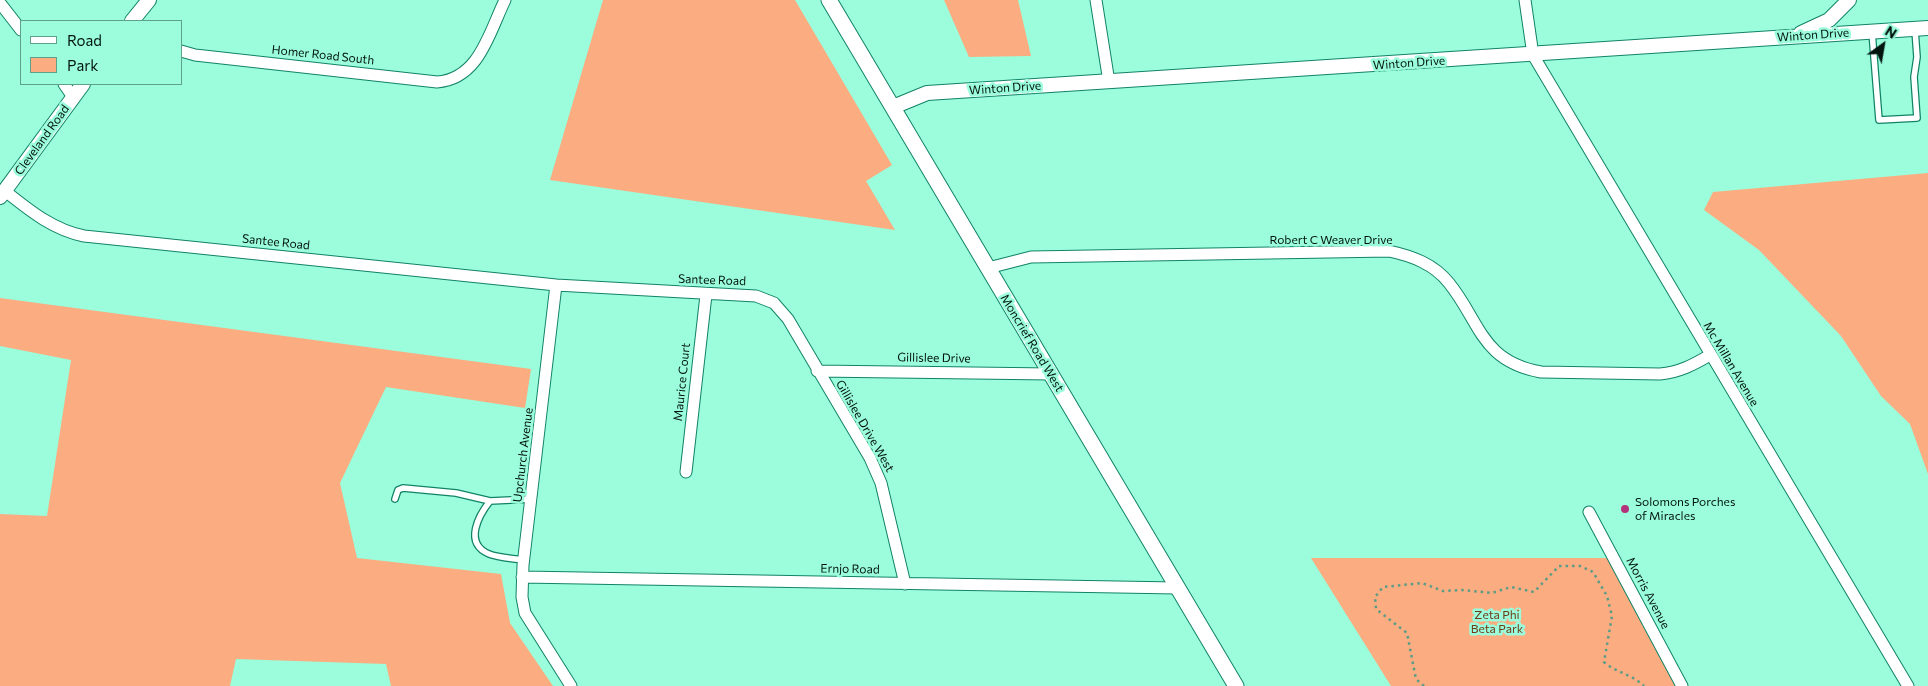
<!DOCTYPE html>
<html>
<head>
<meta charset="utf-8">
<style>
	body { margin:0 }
	#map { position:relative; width:1928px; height:686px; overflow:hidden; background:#9bfddb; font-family:Commissioner,sans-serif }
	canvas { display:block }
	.legend { position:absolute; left:20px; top:20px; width:162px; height:65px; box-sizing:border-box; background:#9bfddb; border:1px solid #5ea089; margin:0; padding:6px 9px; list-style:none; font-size:15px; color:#02140e }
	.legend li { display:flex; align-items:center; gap:10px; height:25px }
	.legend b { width:25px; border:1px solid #5ea089 }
	.north { position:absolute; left:1858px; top:20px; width:50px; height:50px; -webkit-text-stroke:4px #9bfddb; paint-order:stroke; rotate:32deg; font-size:14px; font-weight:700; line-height:20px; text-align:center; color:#02140e }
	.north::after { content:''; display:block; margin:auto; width:18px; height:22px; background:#02140e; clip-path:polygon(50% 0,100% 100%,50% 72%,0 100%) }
</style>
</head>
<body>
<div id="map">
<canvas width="1928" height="686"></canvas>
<ul class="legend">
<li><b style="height:6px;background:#fff"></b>Road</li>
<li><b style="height:14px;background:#fbad81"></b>Park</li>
</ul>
<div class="north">N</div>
</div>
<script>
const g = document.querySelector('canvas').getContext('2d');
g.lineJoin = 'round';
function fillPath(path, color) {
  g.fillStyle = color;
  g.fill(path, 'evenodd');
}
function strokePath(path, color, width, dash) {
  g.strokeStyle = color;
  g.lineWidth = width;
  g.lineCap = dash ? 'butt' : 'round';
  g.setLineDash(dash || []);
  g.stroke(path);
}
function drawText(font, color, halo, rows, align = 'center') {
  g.font = font + ' Commissioner,sans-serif';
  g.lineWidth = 5;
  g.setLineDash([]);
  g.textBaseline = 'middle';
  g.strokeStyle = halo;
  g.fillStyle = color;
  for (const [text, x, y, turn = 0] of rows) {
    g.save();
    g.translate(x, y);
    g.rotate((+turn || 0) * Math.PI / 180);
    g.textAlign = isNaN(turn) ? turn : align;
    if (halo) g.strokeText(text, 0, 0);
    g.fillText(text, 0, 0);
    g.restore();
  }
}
fillPath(new Path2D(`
	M603 0H795L892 165 866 181 895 230 550 180Z
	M944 0H1018L1031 56 969 57Z
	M1928 173V474L1910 424 1881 396 1841 336 1759 250 1704 210 1713 192Z
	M0 298 531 369 525 408 386 387 340 483 357 558 501 574 510 623 553 686H391L386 664 236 659 230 686H0V514L47 516 71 360 0 346Z
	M1311 558H1608L1677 686H1391Z`), '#fbad81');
const service = new Path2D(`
	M1872 32 1879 120 1917 118 1914 77 1917 57 1915 30
	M395 499 398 490 403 488 456 493 490 501
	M523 560C512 558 499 558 489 554 463 543 479 515 490 501L532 499`);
const minor = new Path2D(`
	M1096 0 1109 82
	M1525 0 1533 55 1908 686
	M0 3 21 30
	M181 51 195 55 437 82C479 79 489 33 505 0
	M64 84 73 97
	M5 191C29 210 53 230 84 236L556 285 756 296 774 303 788 319 870 458 881 483 905 584
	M988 268 1031 257 1389 251C1412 256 1434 264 1449 283 1481 323 1481 361 1541 372L1660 374C1680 372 1693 365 1710 355
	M556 285 523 565 522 597 525 613 571 686
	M817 371 1051 374
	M686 472 706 295
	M1589 512 1682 686
	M522 577 1177 588`);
const tertiary = new Path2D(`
	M132 21 149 0
	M1801 33 1829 20 1849 0
	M893 107 927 93 1928 28
	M0 197 83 84`);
const secondary = new Path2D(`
	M829 0 1236 686`);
strokePath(service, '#118366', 8);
strokePath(minor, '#118366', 13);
strokePath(tertiary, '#118366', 16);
strokePath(secondary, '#118366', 17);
strokePath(new Path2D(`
	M1424 686 1416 679 1407 633 1376 609 1375 597 1383 587 1422 583 1443 591 1462 590 1492 593 1511 587 1534 592 1559 566H1580L1593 572 1607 596 1612 616 1604 662C1616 673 1630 673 1644 686`), '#5c9c86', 2.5, [2.5, 4]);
strokePath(service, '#fff', 5.5);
strokePath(minor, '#fff', 11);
strokePath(tertiary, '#fff', 14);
strokePath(secondary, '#fff', 15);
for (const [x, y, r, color] of [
	[1625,509,5,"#b4327c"]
]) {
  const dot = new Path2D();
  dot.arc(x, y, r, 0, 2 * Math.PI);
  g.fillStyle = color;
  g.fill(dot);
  strokePath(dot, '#9bfddb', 2);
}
drawText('12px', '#02140e', '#9bfddb', [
	["Winton Drive",1813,35,-4],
	["Homer Road South",323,55,6],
	["Winton Drive",1409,63,-4],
	["Winton Drive",1005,88,-4],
	["Cleveland Road",42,140,-54],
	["Robert C Weaver Drive",1331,240],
	["Santee Road",276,242,6],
	["Santee Road",712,280,2],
	["Moncrief Road West",1032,343,59],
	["Gillislee Drive",934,358,1],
	["Mc Millan Avenue",1731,364,59],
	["Maurice Court",682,382,-84],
	["Gillislee Drive West",865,426,60],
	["Upchurch Avenue",523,455,-83],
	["Ernjo Road",850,569,1],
	["Morris Avenue",1648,593,62]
]);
drawText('12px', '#02140e', '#9bfddb', [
	["Solomons Porches",1635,502],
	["of Miracles",1635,516]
], 'left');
drawText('12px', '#6f3917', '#9bfddb', [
	["Zeta Phi",1497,615],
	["Beta Park",1497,629]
]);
</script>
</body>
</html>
